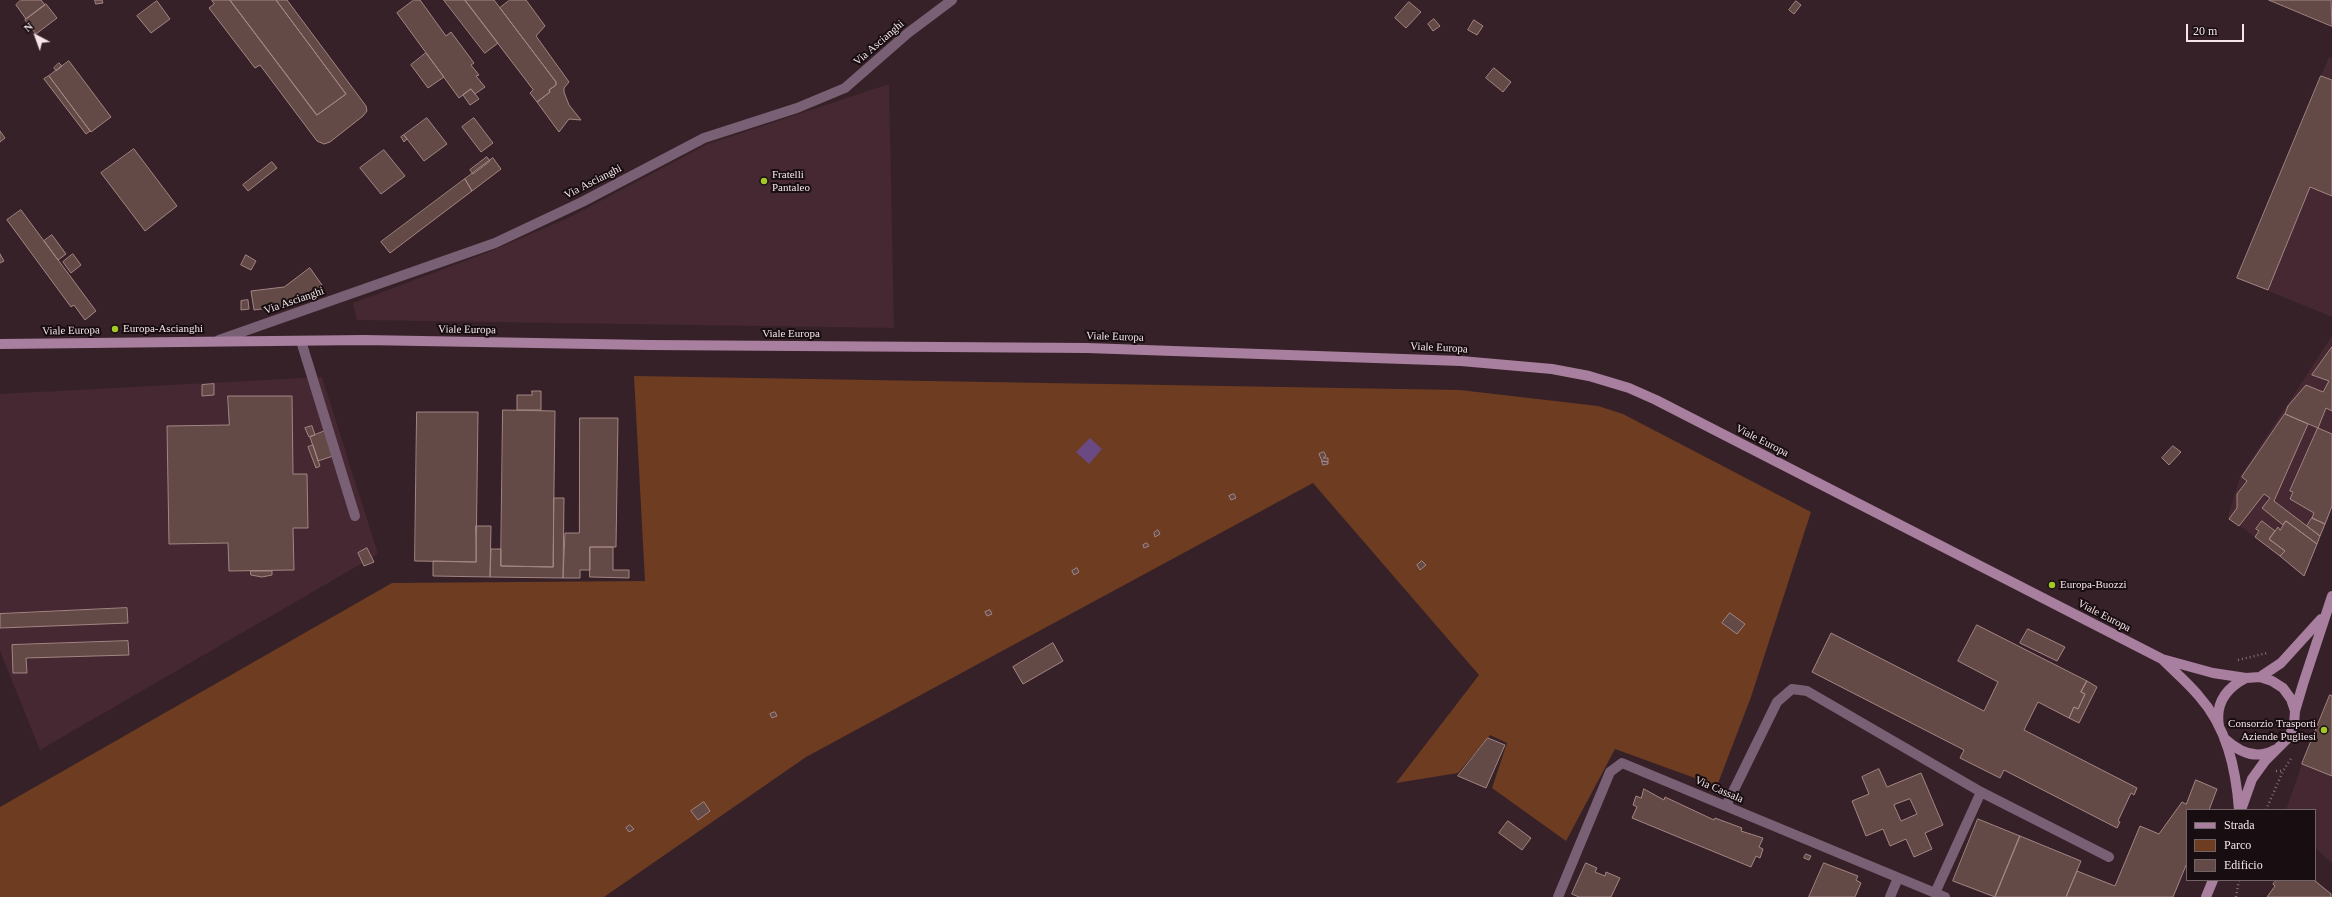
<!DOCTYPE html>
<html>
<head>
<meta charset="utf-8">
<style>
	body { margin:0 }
	#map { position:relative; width:2332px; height:897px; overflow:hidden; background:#372128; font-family:"Times New Roman",serif }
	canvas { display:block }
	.legend { position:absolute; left:2186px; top:809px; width:130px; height:72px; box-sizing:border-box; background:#180e11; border:1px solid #706467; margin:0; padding:5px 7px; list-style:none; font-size:12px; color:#f5e5e9 }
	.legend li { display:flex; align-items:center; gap:8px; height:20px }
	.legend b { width:20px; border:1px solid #706467 }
	.north { position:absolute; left:16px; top:16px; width:40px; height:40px; -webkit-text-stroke:3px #180e11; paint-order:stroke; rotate:319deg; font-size:11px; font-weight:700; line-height:16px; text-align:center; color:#f5e5e9 }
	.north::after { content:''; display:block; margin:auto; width:14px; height:18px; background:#f5e5e9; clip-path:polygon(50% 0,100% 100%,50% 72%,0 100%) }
	.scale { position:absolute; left:2186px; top:24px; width:58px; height:18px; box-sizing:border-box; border:2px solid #f5e5e9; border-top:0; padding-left:5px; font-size:12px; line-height:14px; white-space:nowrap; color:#f5e5e9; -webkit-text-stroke:3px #180e11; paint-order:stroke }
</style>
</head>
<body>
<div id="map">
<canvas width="2332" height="897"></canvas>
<ul class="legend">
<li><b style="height:5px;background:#a87f9e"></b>Strada</li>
<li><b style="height:11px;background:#6d3c21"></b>Parco</li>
<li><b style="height:11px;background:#644a47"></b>Edificio</li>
</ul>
<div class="north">N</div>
<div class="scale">20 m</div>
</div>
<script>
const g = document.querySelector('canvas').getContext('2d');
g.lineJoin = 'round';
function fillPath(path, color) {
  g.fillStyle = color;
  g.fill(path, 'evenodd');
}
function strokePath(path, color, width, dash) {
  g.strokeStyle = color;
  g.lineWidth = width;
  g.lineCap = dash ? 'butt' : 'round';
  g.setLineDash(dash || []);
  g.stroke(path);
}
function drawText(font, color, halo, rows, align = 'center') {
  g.font = font + ' "Times New Roman",serif';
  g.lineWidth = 4;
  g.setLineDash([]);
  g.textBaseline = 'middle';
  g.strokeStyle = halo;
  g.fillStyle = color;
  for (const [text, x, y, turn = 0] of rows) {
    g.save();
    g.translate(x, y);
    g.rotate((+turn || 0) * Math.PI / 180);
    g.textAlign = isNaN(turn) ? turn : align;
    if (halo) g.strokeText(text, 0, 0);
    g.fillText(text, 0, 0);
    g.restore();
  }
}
fillPath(new Path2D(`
	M2329 57 2332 58V317L2237 278Z
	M889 84 894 328 357 320 353 303 489 252 568 218 708 144Z
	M2332 336V509L2304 574 2228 517 2240 477Z
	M322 377 378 554 40 750 0 651V394Z
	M2332 691V863L2315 848V810H2286L2302 764Z`), '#452831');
fillPath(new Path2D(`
	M634 376 1460 390 1598 406 1623 414 1811 512 1751 697 1717 786 1615 749 1566 841 1492 788 1507 743 1490 735 1458 773 1396 783 1479 675 1313 483 806 757 604 897H0V807L392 583 645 581Z`), '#6d3c21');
fillPath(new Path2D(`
	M1090 438 1102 449 1089 464 1076 452Z`), '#6b4982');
const building = new Path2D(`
	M21 0H41L45 5 26 19 16 5Z
	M95 0H102L103 3 96 4Z
	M212 0H230L317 115 346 94 276 0H287L366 106 367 111 363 116 330 142 324 144 317 141 260 65 255 68 209 8 214 4Z
	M230 0H276L346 94 317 115Z
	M414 0H420L446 36 451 32 474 63 471 65 479 75 476 76 485 87 475 94 471 89 459 98 397 13Z
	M444 0H465L498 43 485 53Z
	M465 0H494L556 82V85L549 90 550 92 537 102 530 93 533 90Z
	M510 0H526L545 26 536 36 569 82 564 88V92L569 105 581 120 569 119 559 132 537 102 550 92 549 90 556 85V82L500 8Z
	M2269 0H2331L2332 26Z
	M157 1 170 19 151 33 137 16Z
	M1796 1 1801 5 1794 14 1789 10Z
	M1409 2 1421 12 1406 28 1395 18Z
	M46 4 57 18 36 34 25 20Z
	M1434 19 1440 26 1433 31 1428 24Z
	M1474 20 1483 26 1477 35 1468 30Z
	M426 53 444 77 428 88 411 65Z
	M69 61 111 117 91 132 49 76Z
	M59 63 62 66 56 71 54 68Z
	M1494 68 1511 82 1503 92 1486 78Z
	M49 76 90 131 86 134 44 79Z
	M2321 76 2332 80V196L2310 187 2268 290 2237 278Z
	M471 89 479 99 470 105 463 95Z
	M427 118 447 144 424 161 404 135Z
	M474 118 493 143 481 152 462 127Z
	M0 131 5 138 0 142Z
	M404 135 407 139 404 142 401 137Z
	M134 149 177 206 145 231 101 173Z
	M384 150 405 176 381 194 360 168Z
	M487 157 490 161 473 174 470 170Z
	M493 158 501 169 472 191 465 179Z
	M272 162 277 168 248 191 243 185Z
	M465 179 472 191 390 253 381 242Z
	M21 210 96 311 85 320 74 305 71 307 7 220Z
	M52 235 66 254 58 260 44 241Z
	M0 254 4 261 0 263Z
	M73 254 81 265 71 273 63 262Z
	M246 255 256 261 251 270 241 265Z
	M310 268 322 285 298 304 254 310 251 291 284 287Z
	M248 300 249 309 241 310V301Z
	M2332 347V411L2326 408 2318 428 2285 414 2288 406 2306 385 2323 392 2329 381 2312 375Z
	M214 384V395L202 396V385Z
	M532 391H541V410H517V395H532Z
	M228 396H292L293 474H307L308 528H293L294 570 229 571 228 543 169 544 167 426 229 425Z
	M503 410 555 411 553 567 501 566Z
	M417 412H478L476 562 415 561Z
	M2285 414 2308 424 2274 501 2320 536 2317 544 2286 521 2283 525 2262 508 2270 498 2264 494 2239 526 2229 519 2237 508V494L2247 481 2242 477Z
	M580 418H618L616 547H590V570H580V578H563L565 533H579Z
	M312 426 315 435 309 437 305 428Z
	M2318 428 2332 434V506L2325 524 2312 518 2314 513 2290 499 2293 492 2290 491Z
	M325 431 333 456 318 461 310 437Z
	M313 445 320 466 316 468 308 447Z
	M2173 446 2181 452 2169 465 2162 458Z
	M1324 452 1326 456 1323 458H1328V462L1322 461 1319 454Z
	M1322 461 1328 462V464L1323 465Z
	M1234 494 1236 498 1231 500 1229 496Z
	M554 498H564L563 578 490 577 491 549H501V566L553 567Z
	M2312 518 2325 524 2320 536 2307 526Z
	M2262 521 2275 531 2269 539 2285 551 2280 556 2255 537 2259 531 2256 529Z
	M2286 521 2317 544 2304 576 2280 556 2285 551 2269 539 2278 527 2280 530Z
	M476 526H491L490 577 433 576V561L476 562Z
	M1158 530 1160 534 1155 537 1154 533Z
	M1147 543 1149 546 1144 548 1143 545Z
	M590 547H613V570H629V578L590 577Z
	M367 548 374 562 364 566 358 553Z
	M1422 561 1426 565 1420 570 1417 565Z
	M1077 568 1079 572 1074 575 1072 571Z
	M251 571H272V575L262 577 251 575Z
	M127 608 128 623 0 628V614Z
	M990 610 992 614 987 616 985 612Z
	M1730 613 1745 624 1737 634 1722 623Z
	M1977 625 2087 681 2081 692 2085 694 2078 709 2074 707 2069 718 2038 702 2024 730 2137 788 2134 795 2131 793 2118 821 2120 822 2117 828 2004 770 2000 778 1960 758 1964 750 1812 672 1831 633 1984 711 1998 682 1958 661Z
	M2028 629 2065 647 2057 661 2020 643Z
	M128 641 129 655 26 658 27 673H13L12 645Z
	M1053 643 1063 661 1023 684 1013 667Z
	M2087 681 2097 687 2079 723 2069 718 2074 707 2078 709 2085 694 2081 692Z
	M2330 695 2332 696V776L2302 764Z
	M775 712 777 716 772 718 770 714Z
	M1488 738 1505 745 1486 788 1458 776Z
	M1879 769 1887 787 1921 773 1943 825 1925 833 1932 849 1914 857 1906 839 1890 846 1883 829 1866 836 1852 801 1869 794 1862 777ZM1910 799 1917 814 1901 821 1894 805Z
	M2196 780 2217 789 2209 810H2187V863L2173 897H2066L2077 871 2115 886 2140 826 2159 834 2182 802 2186 804Z
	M1644 789 1664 800 1665 797 1714 820 1715 818 1742 828 1741 831 1763 838 1759 847 1763 849 1760 858 1756 856 1751 867 1632 818 1637 807 1633 805 1636 796 1641 798Z
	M704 802 710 811 698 820 691 811Z
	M1978 819 2020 836 1995 897 1953 881Z
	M1508 821 1531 838 1522 850 1499 833Z
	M630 825 634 829 629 832 626 828Z
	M2020 836 2081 861 2066 897H1995Z
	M1806 854 1811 856 1809 860 1804 858Z
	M1586 863 1597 868 1595 872 1605 876 1606 872 1620 878 1611 897H1579L1572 894Z
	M1824 863 1858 876 1856 880 1861 883 1855 897H1809Z
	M2277 880H2314L2331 894V897H2267L2275 886 2273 884Z`);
fillPath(building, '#644a47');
strokePath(building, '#a38583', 1);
strokePath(new Path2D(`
	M2238 660 2267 653
	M2276 771H2283
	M2266 810 2283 771 2292 757
	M2236 897 2239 880`), '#836f75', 2.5, [1, 3]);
strokePath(new Path2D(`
	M301 341 355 516`), '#7a6074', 10);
strokePath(new Path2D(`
	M219 340 495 243 582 202 704 138 797 108 845 88 908 33 952 0
	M1726 806 1777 702 1792 689 1807 691 1981 792 2109 857
	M1935 893 1981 792
	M1558 897 1610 772 1622 763 1945 897
	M1890 897 1898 878`), '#7a6074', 10);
strokePath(new Path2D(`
	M0 344 364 340 650 345 1087 348 1461 361 1552 369 1589 376 1629 388 1656 400 2162 659 2213 673 2246 678 2260 677 2272 681 2283 688 2291 699 2295 711
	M2163 660C2175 672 2188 683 2198 695 2227 727 2236 769 2239 810
	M2260 677 2281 663 2321 619
	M2219 726C2215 703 2226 688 2246 678
	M2225 739C2239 752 2256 760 2274 750
	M2241 810 2252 779 2265 761 2289 737 2294 725 2295 711 2303 684 2332 596
	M2206 897 2213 880`), '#a87f9e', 10);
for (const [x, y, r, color] of [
	[764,181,4,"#a4c825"],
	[115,329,4,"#a4c825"],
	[2052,585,4,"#a4c825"],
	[2324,730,4,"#a4c825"]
]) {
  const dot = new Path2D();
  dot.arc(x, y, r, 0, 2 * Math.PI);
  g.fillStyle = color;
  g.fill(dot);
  strokePath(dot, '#180e11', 1.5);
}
drawText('11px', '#f5e5e9', '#180e11', [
	["Via Ascianghi",879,43,-41],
	["Via Ascianghi",593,182,-27],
	["Via Ascianghi",294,301,-19],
	["Viale Europa",467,330,1],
	["Viale Europa",71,331,-1],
	["Viale Europa",791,334],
	["Viale Europa",1115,337,2],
	["Viale Europa",1439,348,3],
	["Viale Europa",1762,441,27],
	["Viale Europa",2104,616,27],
	["Via Cassala",1719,790,23]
]);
drawText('11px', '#f5e5e9', '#180e11', [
	["Fratelli",772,175],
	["Pantaleo",772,188],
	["Europa-Ascianghi",123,329],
	["Europa-Buozzi",2060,585],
	["Consorzio Trasporti",2316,724,"right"],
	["Aziende Pugliesi",2316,737,"right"]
], 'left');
</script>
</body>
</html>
